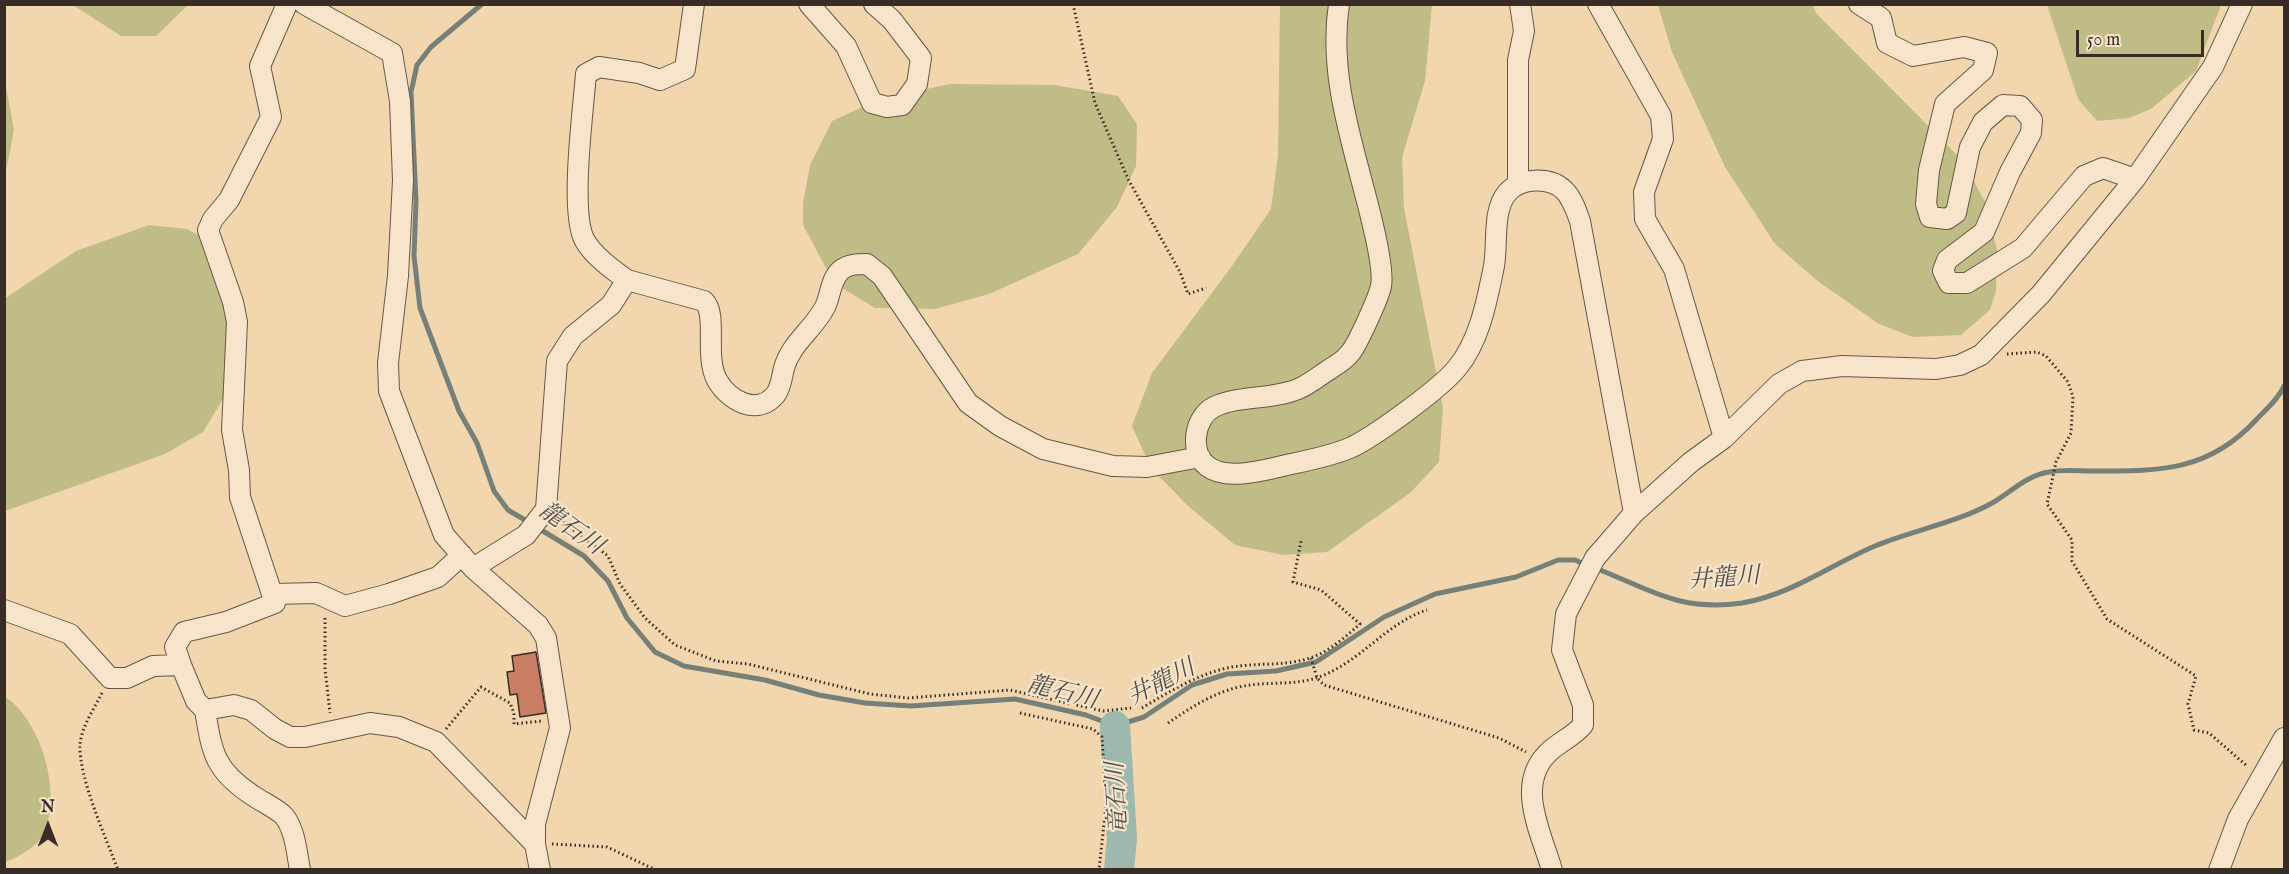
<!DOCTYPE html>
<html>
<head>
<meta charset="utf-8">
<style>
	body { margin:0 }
	#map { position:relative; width:2289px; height:874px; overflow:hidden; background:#f2d6ad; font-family:"IM FELL English",serif }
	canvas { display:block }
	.frame { position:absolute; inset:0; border:6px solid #382d26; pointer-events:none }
	.north { position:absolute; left:18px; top:796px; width:60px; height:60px; -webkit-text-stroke:4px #f7e4ca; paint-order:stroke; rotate:0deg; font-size:16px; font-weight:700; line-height:24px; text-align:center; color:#382d26 }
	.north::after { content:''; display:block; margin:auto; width:21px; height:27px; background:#382d26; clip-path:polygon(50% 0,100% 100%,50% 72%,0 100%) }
	.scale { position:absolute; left:2076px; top:30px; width:128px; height:27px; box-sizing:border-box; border:3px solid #382d26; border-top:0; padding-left:8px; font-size:18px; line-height:21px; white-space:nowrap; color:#382d26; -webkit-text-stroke:4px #f7e4ca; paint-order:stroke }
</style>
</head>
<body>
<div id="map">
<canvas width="2289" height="874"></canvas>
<div class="frame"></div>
<div class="north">N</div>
<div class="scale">50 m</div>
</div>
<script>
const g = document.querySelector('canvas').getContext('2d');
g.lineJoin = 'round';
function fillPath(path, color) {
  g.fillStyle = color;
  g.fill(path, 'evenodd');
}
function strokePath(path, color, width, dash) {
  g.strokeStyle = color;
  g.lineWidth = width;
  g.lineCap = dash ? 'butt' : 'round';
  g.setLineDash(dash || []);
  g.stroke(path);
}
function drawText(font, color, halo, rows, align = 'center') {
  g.font = font + ' "IM FELL English","Noto Serif JP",serif';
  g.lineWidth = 4.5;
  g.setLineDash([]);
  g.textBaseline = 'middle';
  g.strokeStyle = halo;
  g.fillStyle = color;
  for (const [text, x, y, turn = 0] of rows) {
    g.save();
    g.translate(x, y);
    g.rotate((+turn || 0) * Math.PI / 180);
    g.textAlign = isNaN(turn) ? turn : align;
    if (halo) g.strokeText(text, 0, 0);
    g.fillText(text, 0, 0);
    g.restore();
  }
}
fillPath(new Path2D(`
	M73 5H188L156 36H121Z
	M1280 5H1432L1425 81 1402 157 1404 208 1443 408 1439 462 1410 493 1327 552 1283 555 1235 545 1188 506 1151 468 1132 426 1152 373 1232 266 1271 209 1278 155Z
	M1658 5H1813L1816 13 1963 161 1985 202 1997 250 1996 291 1990 310 1961 335 1913 337 1879 324 1819 282 1775 244 1725 167 1672 52Z
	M2047 5H2221L2196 71 2151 109 2129 118 2097 121 2078 99Z
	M5 81 14 130 5 176Z
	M950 84 1055 85 1118 96 1137 124 1136 166 1117 207 1078 254 989 294 935 309 875 308 834 283 803 225V203L810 165 832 121 880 99Z
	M149 225 187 229 217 245 235 379 203 432 165 454 5 511 4 299 76 251Z
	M4 696C42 720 64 797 42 837 36 847 15 859 5 862Z`), '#c0bc85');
strokePath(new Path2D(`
	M482 4 431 47 417 65 411 92 416 201 414 256 420 308 459 411 477 443 494 491 508 510 530 523
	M538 528 584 556 608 581 627 618 655 652 684 666 765 680 819 695 865 703 911 706 1015 699 1086 715 1115 726 1144 717 1192 685 1227 674 1276 671 1316 662 1384 617 1435 594 1516 577 1558 560H1575L1586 565
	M1595 568C1650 589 1678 612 1742 603 1791 595 1830 565 1875 546 1913 530 1957 523 1994 502 2011 492 2027 475 2049 472 2063 469 2079 471 2094 471 2159 471 2208 472 2256 420 2266 409 2278 400 2284 386`), '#748078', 5);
strokePath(new Path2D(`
	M1115 726 1122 838 1119 870`), '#9cb8af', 30);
const building = new Path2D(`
	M536 652 546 713 520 717 517 694 510 695 507 672 514 671 512 656Z`);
fillPath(building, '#ca7d65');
strokePath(building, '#382d26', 1.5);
const street = new Path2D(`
	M304 4 392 53 400 101 403 180 398 276 388 363 389 391 444 535 473 568 538 625 546 638 560 728 535 824V844L540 870
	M809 4 846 46 872 103 887 107 902 105 917 84 921 58 892 20 874 4
	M1339 4C1328 75 1353 144 1370 213 1374 229 1384 271 1381 286 1379 297 1362 333 1356 344 1349 358 1339 363 1327 371 1318 377 1308 385 1298 389 1272 400 1238 395 1214 407 1194 417 1189 452 1207 466 1227 482 1269 469 1291 464 1311 460 1334 455 1352 447 1375 436 1441 388 1457 368 1480 340 1487 300 1494 266 1498 244 1492 211 1507 193 1520 178 1549 176 1564 190 1572 198 1576 210 1580 221L1634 513
	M1598 4 1661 116 1663 139 1644 192 1645 219 1674 269 1724 438
	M1859 4 1881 18 1887 43 1913 56 1964 47 1987 53 1983 70 1945 104 1929 170 1926 204 1930 217 1947 219 1956 213 1970 147 1983 122 2003 105 2020 106 2032 120 2031 133 2010 172 1984 232 1947 260 1943 271 1949 283H1967L2023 248 2084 176 2103 168 2135 179
	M1518 184V60L1524 31 1520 4
	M627 280 704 301C718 314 704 356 717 380 729 401 758 417 776 394 781 387 782 376 784 368 791 343 813 330 825 307 831 295 830 280 841 270 849 264 858 264 867 264L882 276 968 403 1000 426 1043 449 1113 466 1147 467 1200 457
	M473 568 526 535 546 509 557 361 573 336 611 305 627 280C613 270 592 255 584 239 570 210 583 111 586 74L599 67 639 73 660 80 685 69 694 4
	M272 594 316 593 345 606 389 594 438 577 462 555
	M4 610 70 634 110 678H127L153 666 181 665 175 647 184 632 226 622 275 603 240 497 239 470 232 430 237 322 233 302 208 230 213 219 229 200 271 117 260 66 287 4
	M181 665 196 701 205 710 234 705 251 710 275 729 290 737H305L370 723 399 727 436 742 535 844
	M205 710C212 752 214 770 252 795 262 802 276 808 284 816 295 829 297 854 300 870
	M1552 870C1541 832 1514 783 1550 751 1561 741 1574 736 1583 725V705L1562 650 1566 614 1595 558 1634 513 1691 462 1724 438 1779 384 1802 371 1842 366 1936 369 1960 365 1981 355 2041 294 2135 179 2213 67 2242 4
	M2219 870 2238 819 2284 738`);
strokePath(street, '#665748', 22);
strokePath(new Path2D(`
	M1073 4 1095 103 1128 179 1180 272 1188 294 1206 288
	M2007 354 2037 352 2046 356 2068 382 2073 397 2071 433 2056 462 2047 504 2072 540V561L2107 619 2196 676 2188 704 2194 730 2209 733 2247 766
	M559 519 608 556 620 584 645 618 675 645 716 661 748 664 870 694 908 698 1010 690 1103 711 1131 708
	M325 618V669L330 713
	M1311 658 1317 678 1324 685 1499 738 1526 752
	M102 693C94 709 82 726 80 744 78 776 106 838 118 870
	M1142 708C1169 692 1196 675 1227 668 1254 662 1283 667 1310 658 1329 652 1345 637 1360 624L1321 590 1293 582 1301 541
	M1020 713 1093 729 1102 737 1106 805 1099 870
	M1168 723C1193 706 1219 689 1250 685 1273 682 1298 685 1319 677 1362 661 1386 623 1427 610
	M446 729 481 687 510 703 514 713V724L541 721
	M552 844 607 847 656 870`), '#382d26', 3, [1.5, 3]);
strokePath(street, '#f7e4ca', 20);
drawText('italic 24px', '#515048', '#f7e4ca', [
	["龍石川",570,530,35],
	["井龍川",1724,580,-4],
	["井龍川",1162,684,-27],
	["龍石川",1062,694,14],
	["竜石川",1119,798,-93]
]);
</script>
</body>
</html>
